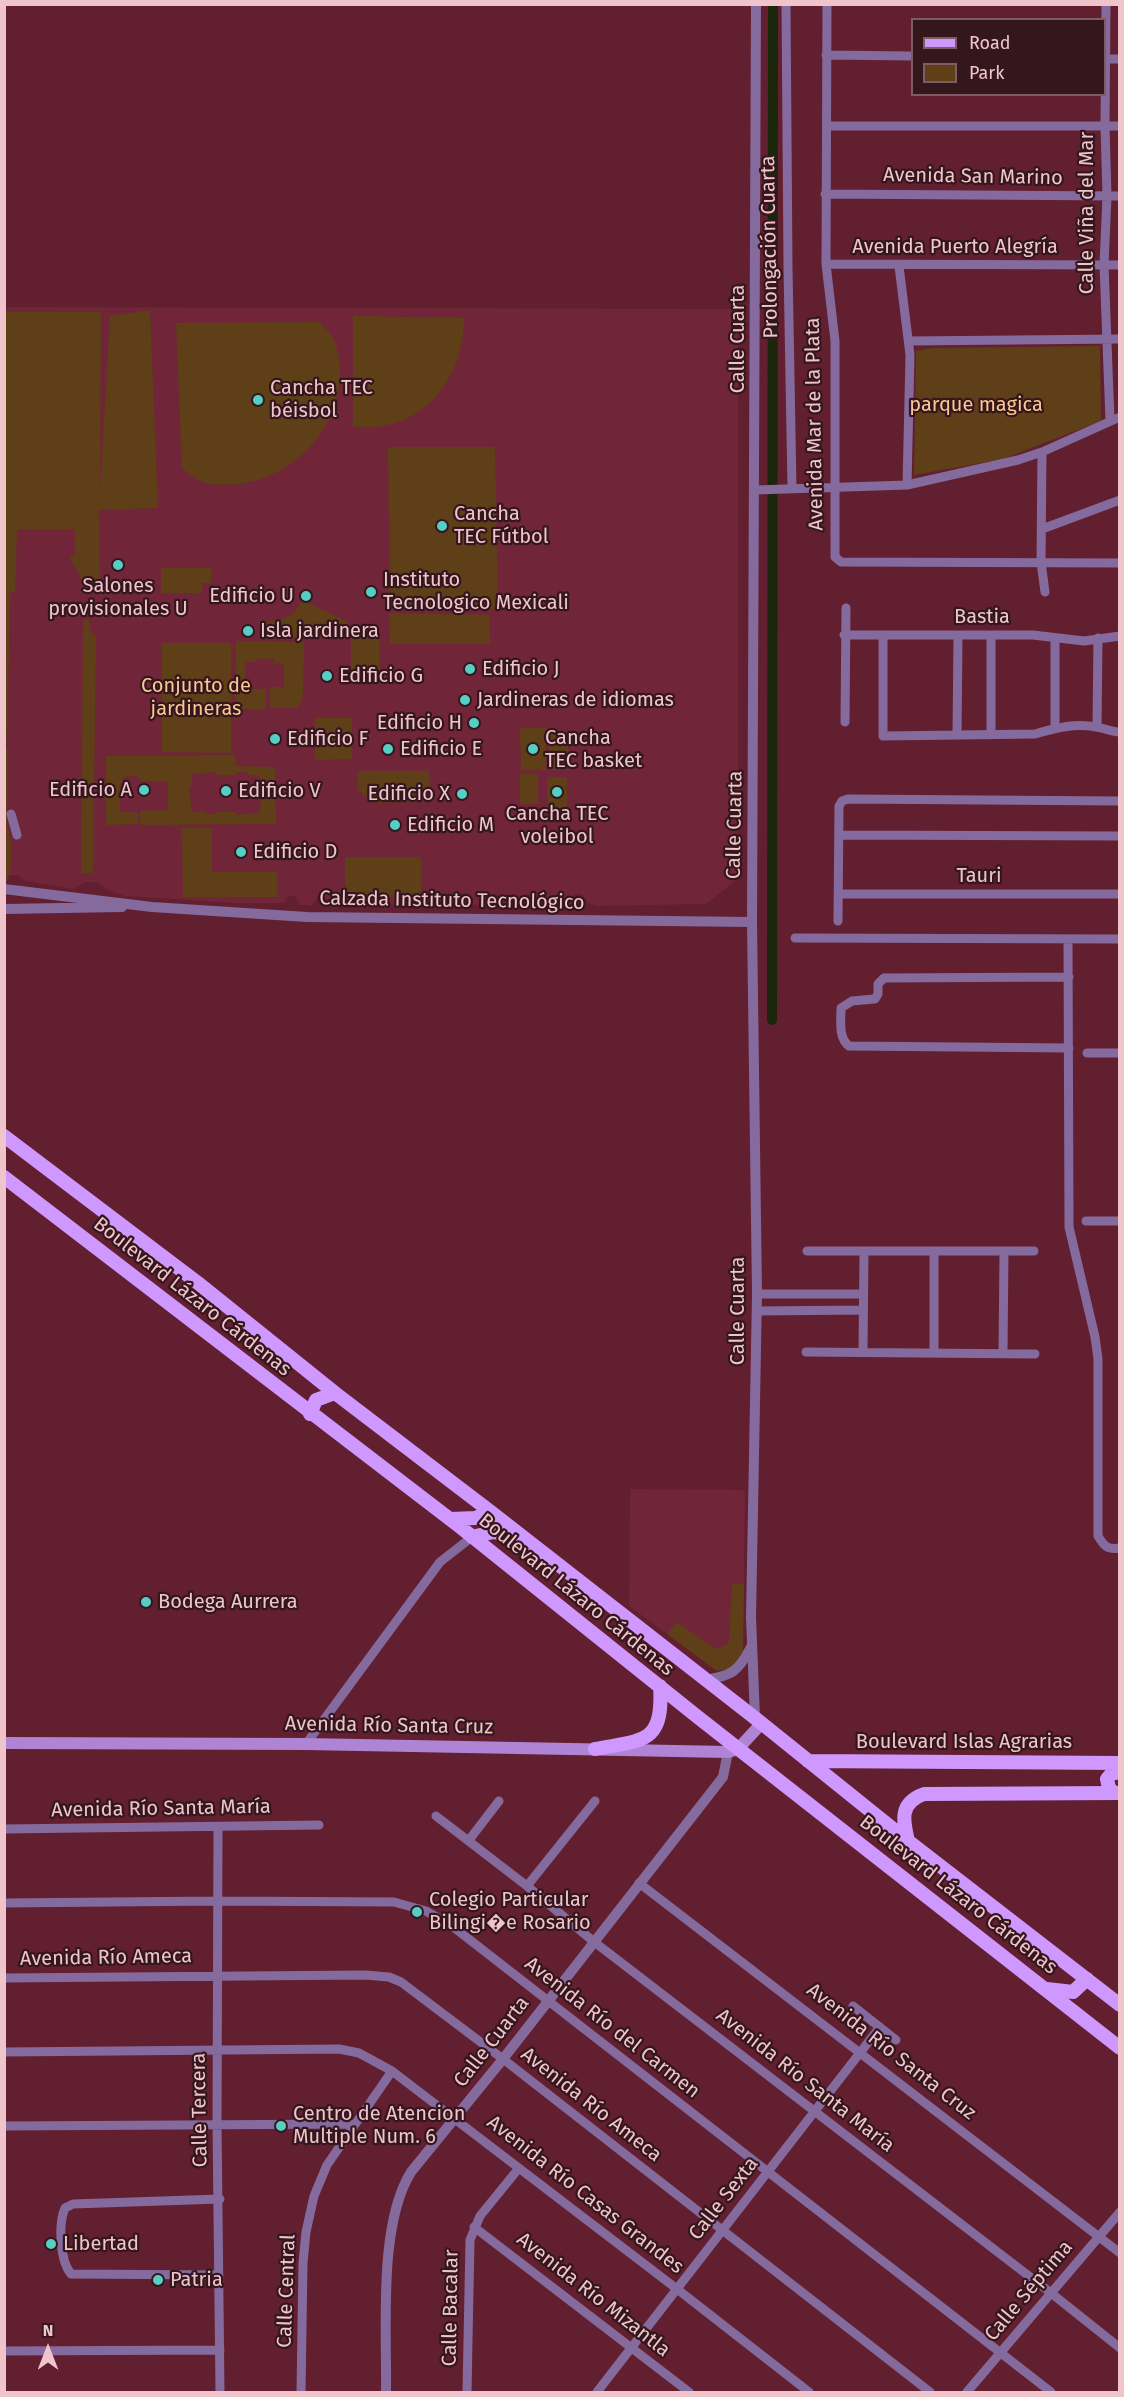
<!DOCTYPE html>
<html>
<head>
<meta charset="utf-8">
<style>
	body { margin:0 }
	#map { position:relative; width:1124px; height:2397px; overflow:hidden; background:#621f30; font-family:"Fira Sans",sans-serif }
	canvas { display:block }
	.frame { position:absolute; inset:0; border:6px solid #efc5cb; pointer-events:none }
	.legend { position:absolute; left:911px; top:18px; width:195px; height:78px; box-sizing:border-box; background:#34161d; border:2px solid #7f5c63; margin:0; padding:8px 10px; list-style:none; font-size:18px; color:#efc5cb }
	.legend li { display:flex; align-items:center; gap:12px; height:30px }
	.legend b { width:30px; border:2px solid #7f5c63 }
	.north { position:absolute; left:18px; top:2319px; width:60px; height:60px; -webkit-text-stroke:4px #34161d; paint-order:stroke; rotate:0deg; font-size:16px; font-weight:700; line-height:24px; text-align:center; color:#efc5cb }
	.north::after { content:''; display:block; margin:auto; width:21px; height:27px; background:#efc5cb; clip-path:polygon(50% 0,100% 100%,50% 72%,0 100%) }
</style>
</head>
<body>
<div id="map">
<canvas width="1124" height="2397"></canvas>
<div class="frame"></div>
<ul class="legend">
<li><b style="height:8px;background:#cf98ff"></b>Road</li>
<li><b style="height:16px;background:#5f3f18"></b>Park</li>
</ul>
<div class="north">N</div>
</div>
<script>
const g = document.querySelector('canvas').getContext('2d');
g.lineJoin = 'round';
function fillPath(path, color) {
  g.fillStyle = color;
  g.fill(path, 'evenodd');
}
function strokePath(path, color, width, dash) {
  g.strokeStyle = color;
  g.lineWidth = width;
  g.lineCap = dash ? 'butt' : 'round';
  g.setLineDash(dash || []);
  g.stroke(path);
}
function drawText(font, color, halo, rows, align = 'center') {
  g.font = font + ' "Fira Sans",sans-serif';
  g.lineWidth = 4.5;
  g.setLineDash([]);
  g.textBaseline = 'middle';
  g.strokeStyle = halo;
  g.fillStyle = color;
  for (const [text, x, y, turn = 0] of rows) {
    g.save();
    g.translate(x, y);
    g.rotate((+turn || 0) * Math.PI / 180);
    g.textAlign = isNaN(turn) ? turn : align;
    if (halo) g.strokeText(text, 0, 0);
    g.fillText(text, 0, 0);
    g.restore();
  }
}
fillPath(new Path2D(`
	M4 307 738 309V879L706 904 596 906 587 902 582 894H575L574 901 570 905H541L534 894H526L522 904 509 905 502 903 497 894H492L485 905 440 904 437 894H434L431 900 426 905H339L331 904 324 896H318L313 905H301L294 896H288L284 903H234L125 896 107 890 98 882H86L73 889 26 881 17 875H9L5 880Z
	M630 1489 745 1490 743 1651 717 1671 629 1606Z`), '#702539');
fillPath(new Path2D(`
	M150 310 158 508 99 510 100 593H89L69 556H75V529H17L15 592 10 593 7 741H5V312H101L100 491 110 316Z
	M353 316 464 318C464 381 421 434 353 427Z
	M320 322C325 328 331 334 334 340 359 406 304 477 238 484 225 485 209 486 197 479 192 476 187 472 182 468L176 323Z
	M1100 346 1101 421 1003 459 914 475 916 351 932 348Z
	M388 447H495L498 609 390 606Z
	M161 568H211V583H202V593H161Z
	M302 600 348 622V638L259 636V622C278 621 294 620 302 600Z
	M389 613 489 615 490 644H390Z
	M83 619 89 620 90 631 96 636 93 873H81Z
	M351 629H379L380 677H351Z
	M236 641 304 642 303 697 297 708H270V687H284V663H274V659H256V662H245V687H235Z
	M162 643H231V753L162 752Z
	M235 689H266V709H235Z
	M315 718H352V759L315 760Z
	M520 728H546V770H521Z
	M568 731V770H549L548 732Z
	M5 748H8L7 825H6C13 834 13 876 5 883Z
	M235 755 236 766 275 767 276 824 140 825V811L168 810V782L140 781 138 776 122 777V783L120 784V811L138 813V824L106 825V756ZM247 772V775H260L263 799 261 800 260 812 237 815 236 812H217L216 814H205V812H192L189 787H192V774L216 772V775H236L237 772Z
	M358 771H429L430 802 373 803 358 790Z
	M520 774H538V804H520Z
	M547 777H567V808H548Z
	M212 828V872H277V897H183L182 828Z
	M345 857H421V897H345Z
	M732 1584H744L743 1651 731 1669 717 1671 667 1634 677 1622 716 1649 729 1643Z`), '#5f3f18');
strokePath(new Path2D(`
	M772 1020 773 4`), '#1b260b', 10);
strokePath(new Path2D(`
	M786 4 788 267 792 488
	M827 4 826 264 835 341V557L841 562 1120 563
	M1106 4 1105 126 1107 196 1104 265 1110 420
	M826 55 912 56
	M1104 59H1120
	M828 126H1120
	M825 194 1120 196
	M826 264 1120 265
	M899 266 910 355 907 485
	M909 341 1120 339
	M1042 452 1041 562 1045 592
	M755 490 907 485 1018 460 1042 452 1120 417
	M1042 529 1120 500
	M844 635H1033L1084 641 1120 636
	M883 635V736L1035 734C1055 728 1075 723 1096 727 1105 728 1111 732 1120 732
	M1055 638V728
	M845 722 846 608
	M1097 727 1098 638
	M957 735 958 635
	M991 735V635
	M11 814 17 835
	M839 835 1120 836
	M839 894H1120
	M838 921 839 806 842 801 848 799 1120 801
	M795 938 1120 939
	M1068 939 1069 1227 1095 1337 1098 1359V1536C1104 1546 1107 1550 1120 1548
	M1069 977 884 978 878 984V994L875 999 852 1001 841 1008C841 1020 838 1038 849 1046L1069 1048
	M1087 1053H1120
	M1086 1221H1120
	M807 1251H1034
	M757 1294H863
	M757 1311 863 1310
	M806 1352 1035 1354
	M863 1352 864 1251
	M934 1352V1251
	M1003 1353 1004 1251
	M306 1744 440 1562 472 1537
	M436 1816 527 1886 593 1941 1051 2293 1120 2348
	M218 1827 217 2124 220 2392
	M4 1829 319 1825
	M469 1840 499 1801
	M639 1883 1120 2253
	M527 1886 595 1801
	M4 1903 218 1901 394 1902 426 1911 452 1926 1051 2392
	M4 1978 365 1975 389 1977 401 1982 503 2059 930 2392
	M853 2006 896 2040
	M4 2052 339 2049 359 2053 392 2071 677 2289 809 2392
	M4 2126 354 2124
	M474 2227 689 2392
	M219 2275 71 2274C60 2261 58 2224 65 2208L73 2204 220 2199
	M4 2351 220 2350
	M301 2392 303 2263 306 2232 314 2196 327 2165 392 2071
	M467 2392 470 2240 480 2216 519 2168
	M597 2392 880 2027
	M967 2392 1120 2212`), '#856b9d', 9);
strokePath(new Path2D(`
	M4 889 152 907 307 917 752 922
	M4 909 122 907
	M704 1680C732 1676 738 1672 751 1647
	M755 1718 751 1617 757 1294 752 922 756 4
	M386 2392C387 2330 378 2225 411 2172L503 2059 723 1777 728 1752`), '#856b9d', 10);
strokePath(new Path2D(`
	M4 1743 306 1744 728 1752 738 1749 761 1724`), '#af84d4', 12);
strokePath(new Path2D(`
	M4 1136 198 1283 335 1393 491 1512 755 1718 908 1841 1120 2005
	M4 1177 459 1526 699 1718 1120 2048
	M310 1414 316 1400 335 1393
	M451 1519 475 1518 491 1512
	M472 1537 493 1532 517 1535
	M595 1749C643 1740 664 1744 660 1686
	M808 1761 1120 1763
	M1114 1793 1109 1788 1107 1779 1111 1774 1120 1772
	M908 1841C903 1820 899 1803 924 1794L1120 1793
	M1047 1989 1073 1992 1087 1979`), '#cf98ff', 14);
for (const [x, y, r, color] of [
	[258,400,6,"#56cec4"],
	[442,526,6,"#56cec4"],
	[118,565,6,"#56cec4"],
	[371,592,6,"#56cec4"],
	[306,596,6,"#56cec4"],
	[248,631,6,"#56cec4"],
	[470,669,6,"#56cec4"],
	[327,676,6,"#56cec4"],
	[465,700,6,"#56cec4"],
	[474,723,6,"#56cec4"],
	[275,739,6,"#56cec4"],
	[388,749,6,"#56cec4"],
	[533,749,6,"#56cec4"],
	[144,790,6,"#56cec4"],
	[226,791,6,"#56cec4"],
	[557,792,6,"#56cec4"],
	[462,794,6,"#56cec4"],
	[395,825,6,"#56cec4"],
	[241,852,6,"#56cec4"],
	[146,1602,6,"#56cec4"],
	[417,1912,6,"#56cec4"],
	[281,2126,6,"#56cec4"],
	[51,2244,6,"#56cec4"],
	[158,2280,6,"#56cec4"]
]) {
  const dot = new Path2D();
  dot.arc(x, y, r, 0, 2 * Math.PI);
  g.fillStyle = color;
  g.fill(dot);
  strokePath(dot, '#34161d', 2);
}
drawText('20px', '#efc5cb', '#34161d', [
	["Avenida San Marino",973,177,1],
	["Calle Viña del Mar",1087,213,-90],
	["Prolongación Cuarta",770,247,-91],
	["Avenida Puerto Alegría",955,247],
	["Calle Cuarta",738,339,-90],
	["Avenida Mar de la Plata",815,424,-91],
	["Bastia",982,617],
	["Calle Cuarta",735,825,-89],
	["Tauri",979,876],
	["Calzada Instituto Tecnológico",452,901,1],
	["Boulevard Lázaro Cárdenas",192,1297,38],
	["Calle Cuarta",738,1311,-90],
	["Boulevard Lázaro Cárdenas",576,1595,39],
	["Avenida Río Santa Cruz",389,1726,1],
	["Boulevard Islas Agrarias",964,1742],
	["Avenida Río Santa María",161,1809,-1],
	["Boulevard Lázaro Cárdenas",958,1895,38],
	["Avenida Río Ameca",106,1958,-1],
	["Avenida Río del Carmen",612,2028,38],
	["Calle Cuarta",492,2042,-52],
	["Avenida Río Santa Cruz",891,2052,38],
	["Avenida Río Santa María",805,2081,38],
	["Avenida Río Ameca",591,2105,38],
	["Calle Tercera",200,2110,-91],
	["Avenida Río Casas Grandes",585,2195,38],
	["Calle Sexta",724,2199,-52],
	["Calle Central",287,2291,-88],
	["Calle Séptima",1029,2291,-50],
	["Avenida Río Mizantla",593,2295,38],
	["Calle Bacalar",451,2308,-89]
]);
drawText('20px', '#efc5cb', '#34161d', [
	["Cancha TEC",270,388],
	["béisbol",270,411],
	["Cancha",454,514],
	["TEC Fútbol",454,537],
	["Instituto",383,580],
	["Tecnologico Mexicali",383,603],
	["Salones",118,586,"center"],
	["provisionales U",118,609,"center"],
	["Edificio U",294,596,"right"],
	["Isla jardinera",260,631],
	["Edificio J",482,669],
	["Edificio G",339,676],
	["Jardineras de idiomas",477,700],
	["Edificio H",462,723,"right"],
	["Cancha",545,738],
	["TEC basket",545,761],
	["Edificio F",287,739],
	["Edificio E",400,749],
	["Edificio A",132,790,"right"],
	["Edificio V",238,791],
	["Edificio X",450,794,"right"],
	["Cancha TEC",557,814,"center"],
	["voleibol",557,837,"center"],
	["Edificio M",407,825],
	["Edificio D",253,852],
	["Bodega Aurrera",158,1602],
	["Colegio Particular",429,1900],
	["Bilingi�e Rosario",429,1923],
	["Centro de Atencion",293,2114],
	["Multiple Num. 6",293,2137],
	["Libertad",63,2244],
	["Patria",170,2280]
], 'left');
drawText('20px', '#fbc893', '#34161d', [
	["parque magica",976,405],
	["Conjunto de",196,686],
	["jardineras",196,709]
]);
</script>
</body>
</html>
